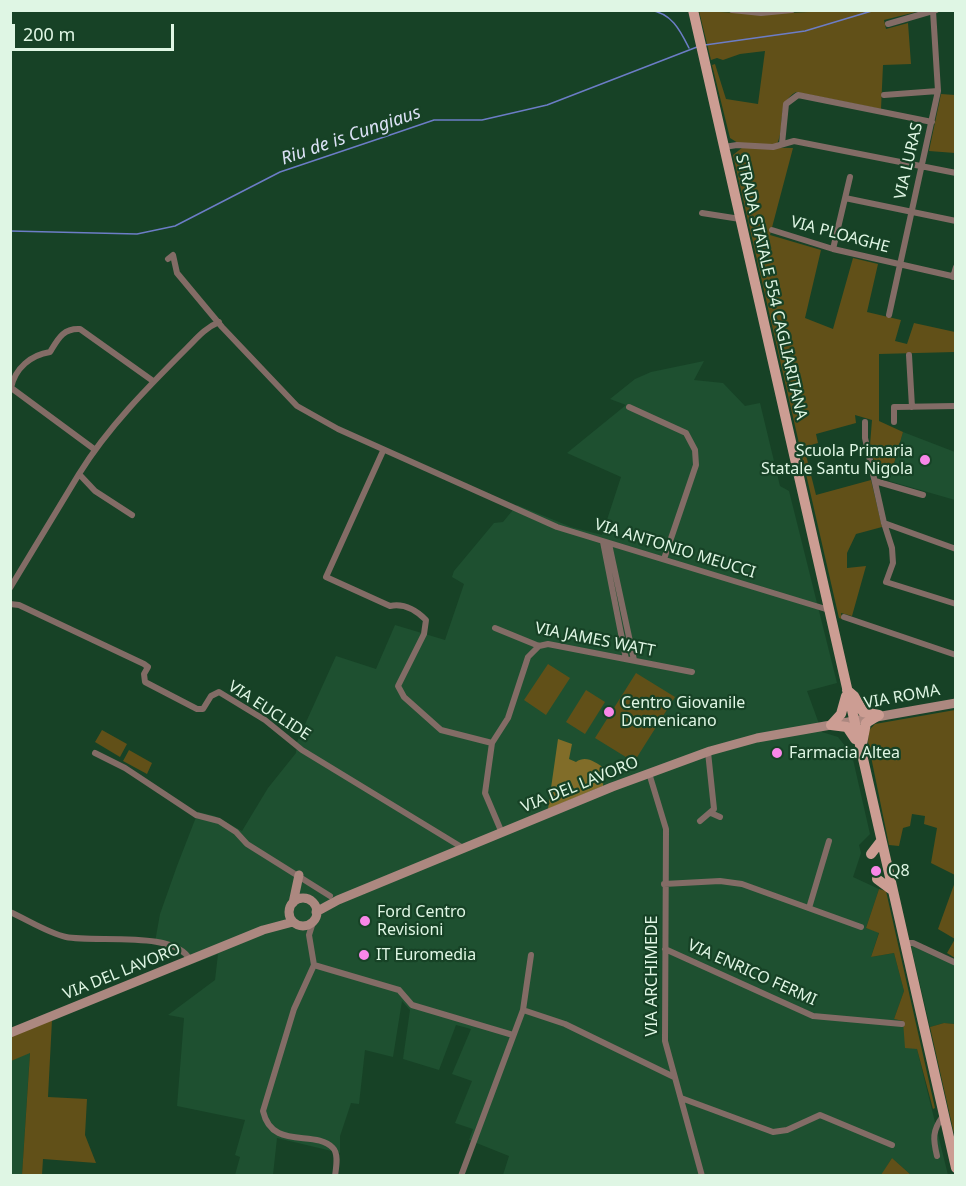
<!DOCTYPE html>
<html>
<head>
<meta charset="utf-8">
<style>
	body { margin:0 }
	#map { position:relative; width:966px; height:1186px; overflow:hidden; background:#174226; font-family:"Noto Sans",sans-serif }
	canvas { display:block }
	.frame { position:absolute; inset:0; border:12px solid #dff6e4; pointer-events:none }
	.scale { position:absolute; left:12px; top:24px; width:162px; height:27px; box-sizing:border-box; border:3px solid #dff6e4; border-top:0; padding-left:8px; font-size:18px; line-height:21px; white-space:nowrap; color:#dff6e4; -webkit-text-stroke:4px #174226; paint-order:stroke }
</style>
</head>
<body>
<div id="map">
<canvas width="966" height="1186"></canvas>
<div class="frame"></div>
<div class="scale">200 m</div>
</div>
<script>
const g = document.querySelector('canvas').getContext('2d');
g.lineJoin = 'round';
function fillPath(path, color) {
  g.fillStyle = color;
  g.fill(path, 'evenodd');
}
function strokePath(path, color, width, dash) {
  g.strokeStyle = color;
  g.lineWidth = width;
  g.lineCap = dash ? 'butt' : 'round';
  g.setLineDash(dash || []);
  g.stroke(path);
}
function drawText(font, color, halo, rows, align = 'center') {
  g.font = font + ' "Noto Sans",sans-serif';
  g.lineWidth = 4.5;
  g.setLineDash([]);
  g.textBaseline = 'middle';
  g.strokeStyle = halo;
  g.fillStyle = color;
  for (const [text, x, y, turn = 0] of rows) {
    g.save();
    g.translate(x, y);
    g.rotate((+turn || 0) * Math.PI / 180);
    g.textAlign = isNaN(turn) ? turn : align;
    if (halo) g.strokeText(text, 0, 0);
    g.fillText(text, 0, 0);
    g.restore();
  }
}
fillPath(new Path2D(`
	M704 361 694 380 723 383 745 406 760 403 780 486 789 491 837 683 807 691 822 732 838 737 852 755 870 834 859 845 861 853 853 877 879 889 866 928 879 932 871 957 894 953 904 991 894 1019 903 1021 917 1049 948 1175H911L892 1158 881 1176 503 1175 509 1156 469 1140 473 1129 455 1123 472 1081 452 1074 471 1029 456 1025 439 1070 403 1059 410 1010 402 1001 393 1057 365 1050 359 1104 351 1103 340 1136V1153L277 1138 273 1175H235L240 1157 235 1155 245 1120 177 1106 184 1018 168 1015 215 980 218 954 187 966 184 956 155 942 160 914 177 866 198 812 215 816 242 831 268 788 296 753 297 742 336 656 376 669 395 625 445 640 464 584 452 577 454 571 494 523 503 522 517 505 571 527 602 535 621 477 567 453 626 405 610 399 635 379 651 372Z
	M903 432 955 452V500L889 481Z
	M910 942 955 963V1024L944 1023 930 1027Z
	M30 1052 22 1175H11L10 1061Z`), '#1e5030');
fillPath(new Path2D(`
	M699 11 762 14 832 11H920L884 20 886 29 908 23 911 64 883 65 881 109 796 92C775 104 786 126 777 144L772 145 738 143 730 138 712 65 715 64 726 99 758 104 765 51 740 54 723 60 717 58 711 60Z
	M941 94 955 95V153L929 151Z
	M743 147 793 148 770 235 821 250 805 318 833 329 853 258 878 264 867 312 901 320 895 341 907 344 914 323 955 332V352L879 354V421L903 432 893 467 874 462 870 445 872 420 855 415 856 423 816 434 818 443 804 447 816 495 871 480 882 527 856 534 847 553V568L866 566 852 616 841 613 842 619 839 618 733 155Z
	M548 664 570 678 546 715 524 700Z
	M636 673 675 697 634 762 595 738Z
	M586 690 605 702 585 734 566 722Z
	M955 710V875L931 863 937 828 924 824 925 816 912 814 910 826 903 828 899 846 889 845 868 742 869 730 875 724Z
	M102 730 127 744 120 757 95 742Z
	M129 750 152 763 147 774 123 761Z
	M955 882 956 958H955L947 953 955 939 938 929Z
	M879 889 886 891 935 1108 933 1109 917 1049 905 1048 903 1021 894 1019 904 991 894 953 871 957 879 933 866 928Z
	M52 1020 48 1097 87 1099 85 1135 96 1163 43 1159 42 1175H22L30 1053 11 1061 10 1037Z
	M944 1023 955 1024V1138L930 1027Z
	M892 1158 911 1175H881Z`), '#615018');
fillPath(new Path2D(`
	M558 739 572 744 569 759 576 762C586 755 595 762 604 768L603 786 548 809Z`), '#816d29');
strokePath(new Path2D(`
	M649 10C672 13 680 30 689 48
	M705 45 805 31 875 10
	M10 231 137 234 175 226 280 172 390 135 434 120H482L547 105 697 47`), '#6c7dc6', 1.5);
strokePath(new Path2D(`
	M732 10 761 13 792 10
	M888 24 936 10
	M884 95 938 91
	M782 144 786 104 798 95 932 122
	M724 147 737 145 773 147 794 141 956 173
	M845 198 956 221
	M702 213 740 219
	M772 230 833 249 956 277
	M833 249 850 177
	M168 259 173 255 177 273 222 327 297 406 338 429 557 527 829 610
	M953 277 956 267
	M889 315 938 91 933 11
	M909 355 912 407
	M10 387 94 449
	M11 388C15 368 31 355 50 352 58 339 63 328 80 329L153 381
	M629 407 686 433 695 450 696 465 664 559
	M865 422V438L884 523 892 548 893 563 886 582 956 604
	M894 422V407L956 406
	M383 451 326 577 390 606C404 603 416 610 426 620L424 634 398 686 404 697 441 730 492 743
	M875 481 923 495
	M132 515 95 491 79 474C108 427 148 387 187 348 197 338 205 328 219 322
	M884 523 956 549
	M603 542 626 659
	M609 544 634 660
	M10 588 79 474
	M10 604 19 605 144 664 148 667 144 674 145 682 197 709H203L211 696 219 692 265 720 302 750 463 848
	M844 617 956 655
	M495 628 539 646 548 644 692 672
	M95 753 125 768 196 815 219 821 236 832 247 844 330 896
	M649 773 666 829 665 1041 702 1176
	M711 813 720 817
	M700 821 714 809 708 752
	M502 833 485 793 492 743 508 718 528 657 539 646
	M664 884 720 881 742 884 861 927
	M809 908 829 841
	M10 912C28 920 48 933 66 937 96 943 175 930 190 960
	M313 922 309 935 314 965 294 1009 263 1111C272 1151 315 1129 333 1148 339 1154 336 1168 335 1176
	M904 943H913L956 963
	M665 949 813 1016 902 1024
	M314 965 399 990 412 1005 513 1035
	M523 1010 565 1024 674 1077
	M681 1098 773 1132 787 1130 820 1115 892 1145
	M937 1156C933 1139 932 1131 943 1116
	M461 1176 523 1010 531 955`), '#836c66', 6);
strokePath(new Path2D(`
	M289 912a14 14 0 1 1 28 0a14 14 0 1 1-28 0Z
	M293 903 299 875
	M316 912 338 900 612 787 710 751 757 738 956 703
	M10 1033 263 930 293 922`), '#ac8880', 9);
strokePath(new Path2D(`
	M693 10 956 1168
	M847 690 854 696 863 712 879 715
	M831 725 847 727 855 739
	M831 725 841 714 846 696
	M862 744 866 723 879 715
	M871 854 881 841
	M877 879 892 890`), '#cc9d93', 10);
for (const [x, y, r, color] of [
	[925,460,6,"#f987e9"],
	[609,712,6,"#f987e9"],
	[777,753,6,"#f987e9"],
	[876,871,6,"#f987e9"],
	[365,921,6,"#f987e9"],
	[364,955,6,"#f987e9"]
]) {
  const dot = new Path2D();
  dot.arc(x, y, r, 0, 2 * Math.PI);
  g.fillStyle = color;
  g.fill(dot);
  strokePath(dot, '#174226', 2);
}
drawText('16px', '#dff6e4', '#174226', [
	["VIA LURAS",909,161,-77],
	["VIA PLOAGHE",840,235,15],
	["STRADA STATALE 554 CAGLIARITANA",771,287,77],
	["VIA ANTONIO MEUCCI",675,549,17],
	["VIA JAMES WATT",595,640,11],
	["VIA ROMA",902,697,-10],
	["VIA EUCLIDE",269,711,33],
	["VIA DEL LAVORO",580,785,-22],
	["VIA DEL LAVORO",122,972,-22],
	["VIA ENRICO FERMI",752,973,24],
	["VIA ARCHIMEDE",652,976,-90]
]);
drawText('16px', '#dff6e4', '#174226', [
	["Scuola Primaria",913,451,"right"],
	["Statale Santu Nigola",913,469,"right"],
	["Centro Giovanile",621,703],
	["Domenicano",621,721],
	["Farmacia Altea",789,753],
	["Q8",888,871],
	["Ford Centro",377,912],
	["Revisioni",377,930],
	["IT Euromedia",376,955]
], 'left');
drawText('italic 18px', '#dbe1f5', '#174226', [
	["Riu de is Cungiaus",351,136,-19]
]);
</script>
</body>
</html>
